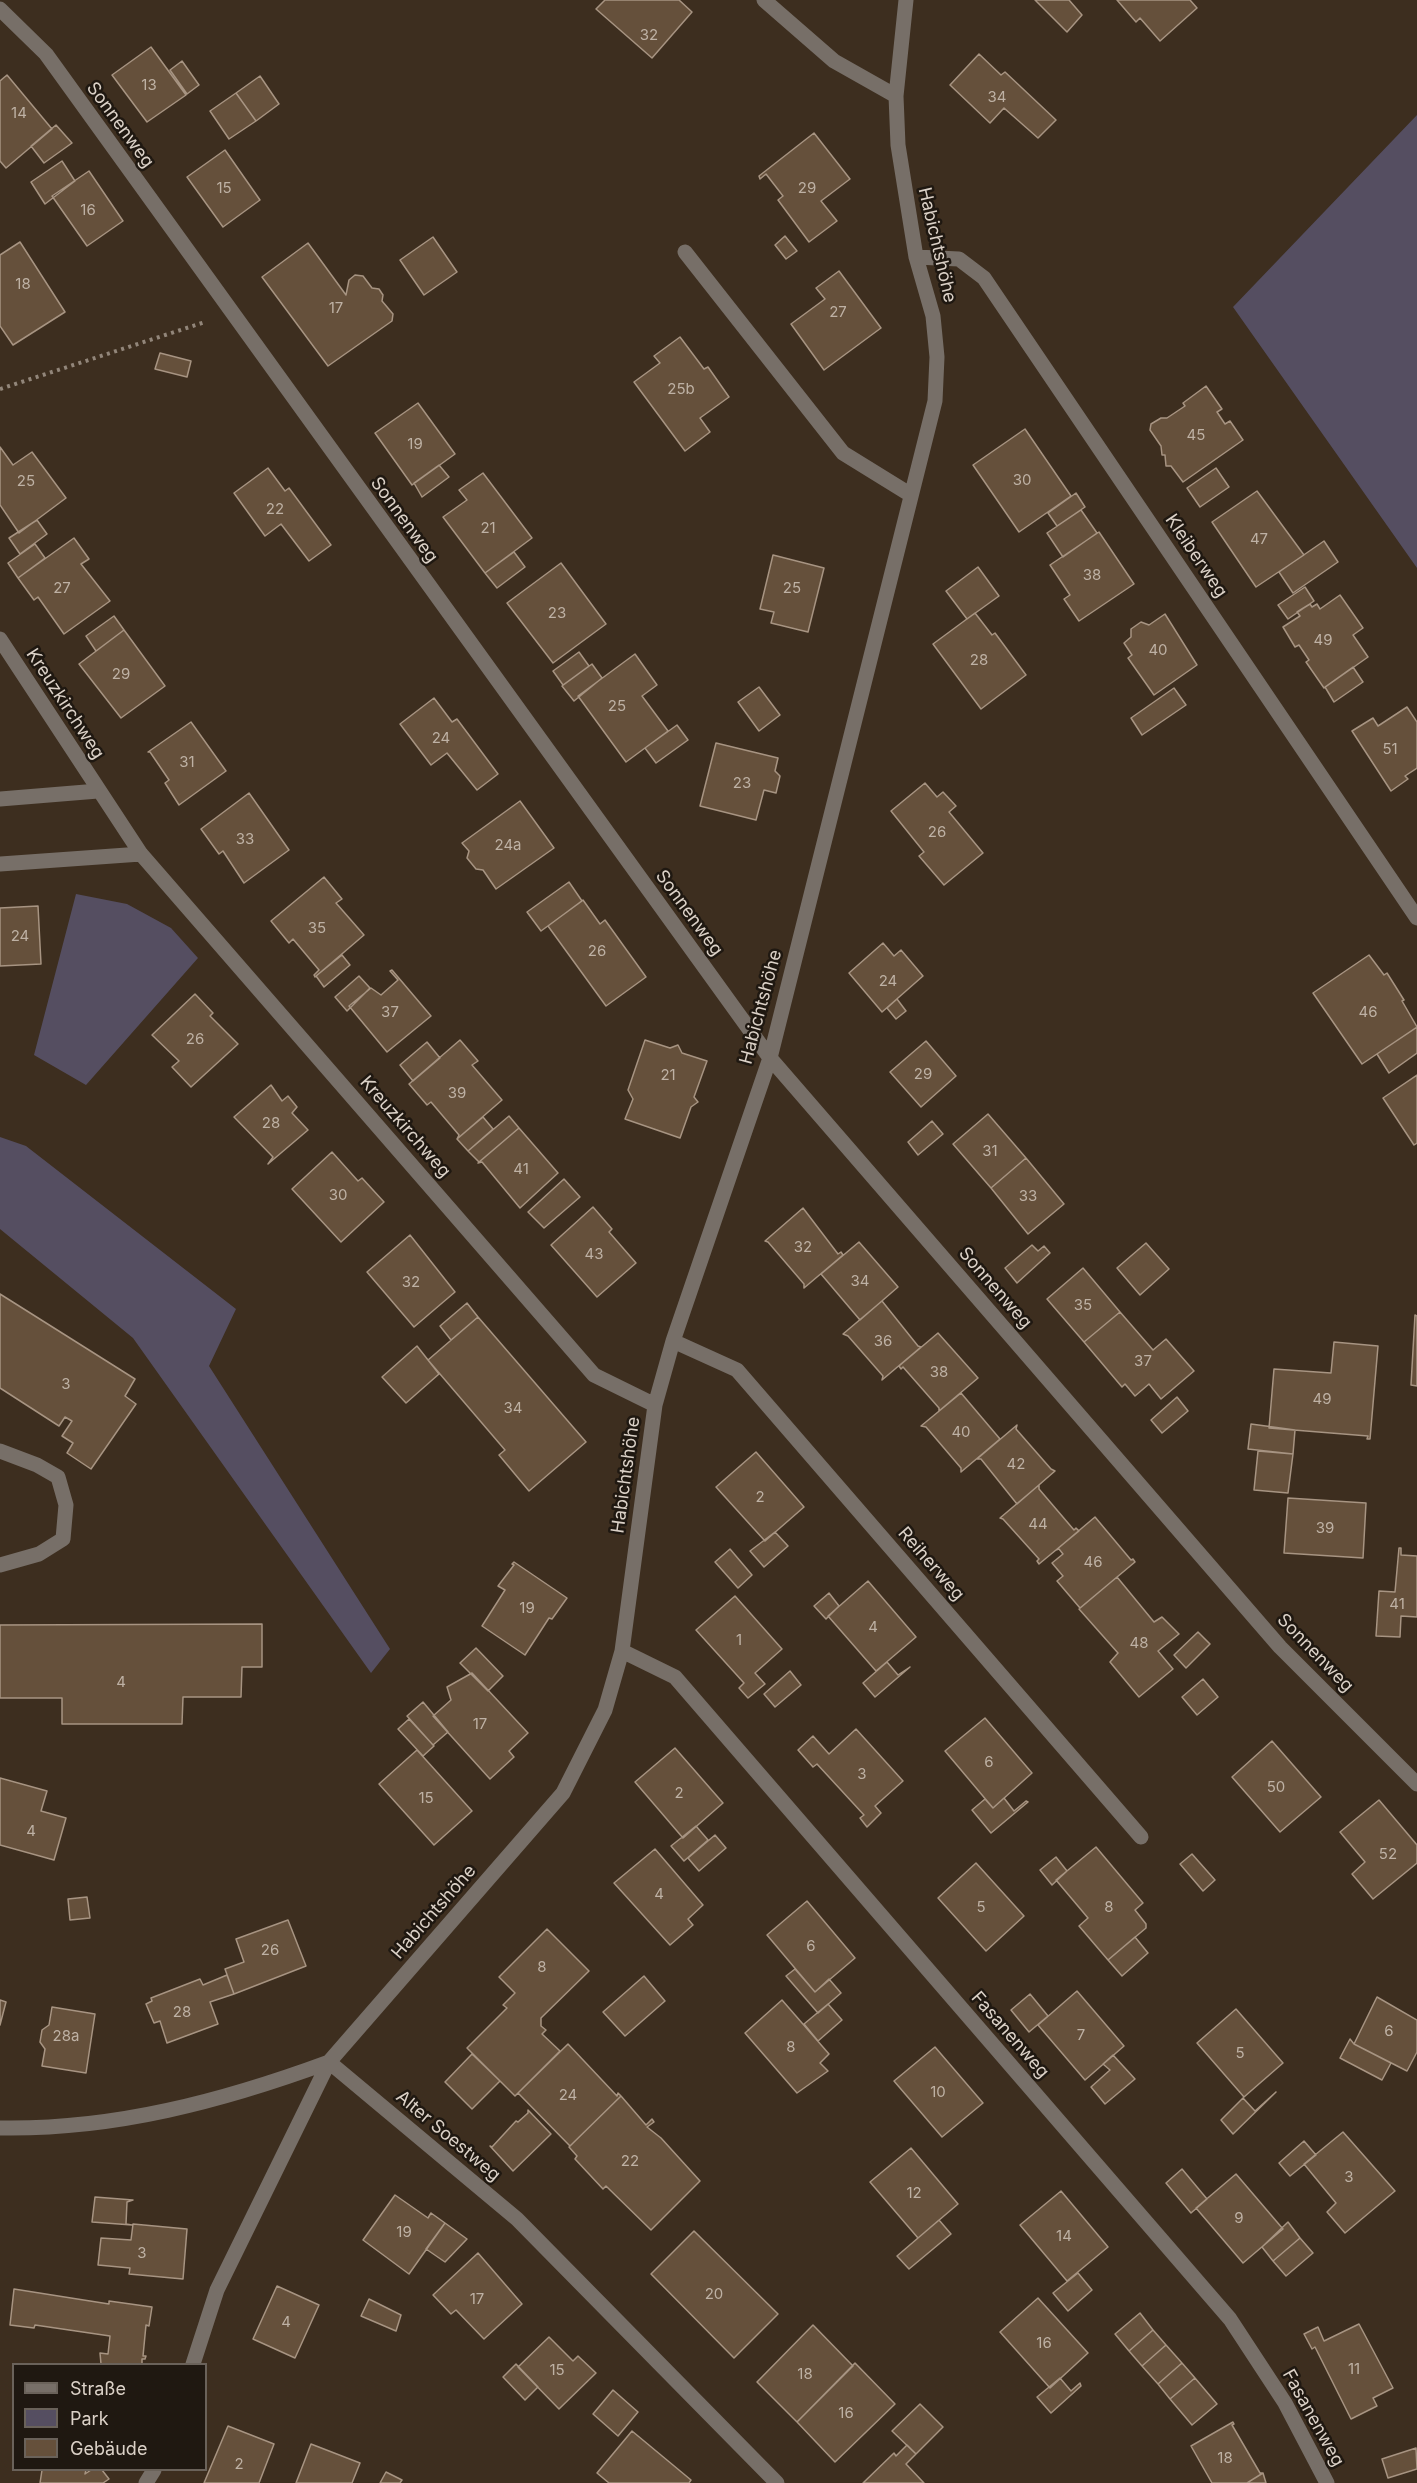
<!DOCTYPE html>
<html>
<head>
<meta charset="utf-8">
<style>
	body { margin:0 }
	#map { position:relative; width:1417px; height:2483px; overflow:hidden; background:#3d2e1f; font-family:Inter,sans-serif }
	canvas { display:block }
	.legend { position:absolute; left:12px; top:2363px; width:195px; height:108px; box-sizing:border-box; background:#1f1811; border:2px solid #6a625a; margin:0; padding:8px 10px; list-style:none; font-size:18px; color:#dbd1c7 }
	.legend li { display:flex; align-items:center; gap:12px; height:30px }
	.legend b { width:30px; border:2px solid #6a625a }
</style>
</head>
<body>
<div id="map">
<canvas width="1417" height="2483"></canvas>
<ul class="legend">
<li><b style="height:8px;background:#776f68"></b>Straße</li>
<li><b style="height:16px;background:#554e61"></b>Park</li>
<li><b style="height:16px;background:#65503b"></b>Gebäude</li>
</ul>
</div>
<script>
const g = document.querySelector('canvas').getContext('2d');
g.lineJoin = 'round';
function fillPath(path, color) {
  g.fillStyle = color;
  g.fill(path, 'evenodd');
}
function strokePath(path, color, width, dash) {
  g.strokeStyle = color;
  g.lineWidth = width;
  g.lineCap = dash ? 'butt' : 'round';
  g.setLineDash(dash || []);
  g.stroke(path);
}
function drawText(font, color, halo, rows, align = 'center') {
  g.font = font + ' Inter,sans-serif';
  g.lineWidth = 5;
  g.setLineDash([]);
  g.textBaseline = 'middle';
  g.strokeStyle = halo;
  g.fillStyle = color;
  for (const [text, x, y, turn = 0] of rows) {
    g.save();
    g.translate(x, y);
    g.rotate((+turn || 0) * Math.PI / 180);
    g.textAlign = isNaN(turn) ? turn : align;
    if (halo) g.strokeText(text, 0, 0);
    g.fillText(text, 0, 0);
    g.restore();
  }
}
fillPath(new Path2D(`
	M1417 115V568L1233 307Z
	M76 894 127 904 171 928 198 958 86 1085 34 1055Z
	M0 1137 26 1146 236 1309 209 1366 390 1649 371 1673 133 1338 0 1229Z`), '#554e61');
const building = new Path2D(`
	M605 0H679L692 12 652 58 596 9Z
	M1035 0H1069L1082 15 1067 32Z
	M1117 0H1190L1197 8 1160 41 1140 18 1136 22Z
	M151 47 186 95 147 122 112 75Z
	M979 54 1001 75 1005 72 1056 120 1038 138 1004 108 990 123 950 85Z
	M182 61 199 85 187 94 170 70Z
	M7 75 52 129 6 168 0 161V81Z
	M260 76 279 104 256 121 236 93Z
	M236 93 256 121 229 139 210 111Z
	M56 125 72 143 44 163 31 146Z
	M814 133 850 179 821 201 837 221 809 242 778 200 783 196 766 174 760 179 759 176Z
	M225 150 260 200 223 227 187 177Z
	M62 161 75 181 45 204 31 182Z
	M89 171 123 221 87 246 52 196Z
	M785 236 797 251 786 259 775 245Z
	M433 237 457 272 424 295 400 260Z
	M20 242 65 312 13 345 0 326V255Z
	M308 243 346 295 349 280 355 275 363 276 372 288 379 289 383 295 382 301 393 314 392 321 328 366 262 277Z
	M839 271 881 328 824 370 791 324 825 299 816 288Z
	M680 337 704 369 708 367 729 397 700 418 710 432 685 451 634 382 660 363 654 356Z
	M160 353 191 361 187 377 155 369Z
	M1206 386 1222 409 1217 412 1225 424 1230 421 1243 440 1183 482 1171 466H1166L1165 455H1162L1161 446 1150 430 1151 424 1161 418H1167L1185 406 1183 403Z
	M418 403 455 454 412 485 375 433Z
	M1025 429 1071 496 1019 532 973 465Z
	M0 447 13 465 32 452 66 498 19 533 0 505Z
	M439 465 449 477 422 497 414 483Z
	M268 468 285 491 289 488 331 545 309 561 281 524 265 536 234 493Z
	M1216 468 1229 487 1200 507 1187 488Z
	M483 473 532 538 485 573 443 517 467 500 459 490Z
	M1257 491 1304 555 1256 587 1212 522Z
	M1076 493 1085 507 1057 526 1048 513Z
	M1081 510 1097 533 1063 557 1047 533Z
	M37 520 47 534 20 554 9 538Z
	M1099 532 1134 584 1079 621 1064 599 1070 595 1050 565Z
	M74 538 89 559 81 564 110 601 64 634 38 597 34 600 18 578Z
	M1324 541 1338 562 1293 593 1279 572Z
	M35 544 45 558 18 578 8 563Z
	M514 552 525 567 497 588 485 573Z
	M773 555 824 568 808 632 771 623 774 612 760 609Z
	M561 563 606 624 553 663 507 603Z
	M978 567 999 596 967 619 946 591Z
	M1305 587 1314 601 1288 619 1278 605Z
	M1340 595 1363 628 1353 635 1368 657 1324 688 1306 662 1309 660 1299 645 1295 647 1283 627 1300 616 1297 612 1310 604 1312 607 1317 604 1320 609Z
	M975 613 992 635 995 633 1026 675 981 709 933 644Z
	M1165 614 1197 665 1154 695 1128 658 1132 655 1124 643 1131 637V629L1141 622 1149 625Z
	M114 616 124 630 96 651 86 636Z
	M124 630 165 686 121 718 79 664Z
	M579 652 589 666 563 685 553 671Z
	M635 654 657 685 642 696 668 731 626 762 578 696Z
	M592 664 602 678 574 701 562 686Z
	M1353 667 1363 682 1334 702 1325 687Z
	M759 687 780 715 759 731 738 702Z
	M1174 688 1186 705 1142 735 1131 718Z
	M434 698 452 722 457 719 498 774 477 790 447 753 431 765 400 724Z
	M1407 707 1417 722V768L1405 776 1408 779 1391 791 1352 731 1373 718 1378 726Z
	M191 722 226 771 179 805 165 783 169 780 150 752H148Z
	M677 725 688 740 656 763 645 748Z
	M716 743 778 758 775 771 780 776 776 793 764 790 756 820 700 806Z
	M925 783 937 797 943 792 956 806 949 812 983 853 944 885 919 856 924 852 891 811Z
	M249 793 289 850 244 883 223 851 219 854 201 829Z
	M520 801 554 848 496 889 483 870 476 869 467 858 469 851 462 843Z
	M324 877 342 899 336 903 364 935 315 977 314 975 319 970 293 939 289 943 271 921Z
	M569 882 582 901 541 931 527 912Z
	M583 900 600 924 605 920 646 977 606 1006 548 926Z
	M38 906 41 964 0 966V908Z
	M883 943 894 956 901 950 923 976 882 1012 849 973Z
	M342 955 350 965 324 987 316 976Z
	M1369 955 1384 975 1387 973 1404 1000 1402 1001 1417 1027 1362 1064 1313 993Z
	M392 970 431 1016 387 1052 349 1006 371 988 381 995 398 980 390 971Z
	M359 976 370 988 347 1011 335 997Z
	M195 994 213 1013 210 1016 238 1044 191 1087 172 1067 179 1061 152 1035Z
	M897 999 906 1011 896 1019 887 1008Z
	M1417 1027V1053L1389 1073 1377 1054Z
	M460 1040 478 1061 472 1065 502 1100 457 1139 459 1135 431 1102 427 1105 409 1084Z
	M645 1040 670 1048 678 1045 682 1053 707 1061 694 1097 698 1102 691 1107 680 1138 625 1119 633 1099 628 1090Z
	M926 1041 956 1076 921 1107 890 1072Z
	M427 1042 440 1058 413 1081 400 1065Z
	M1417 1075V1143L1414 1145 1383 1098Z
	M271 1085 282 1101 288 1096 297 1107 292 1113 308 1130 268 1164 273 1157 234 1117Z
	M988 1114 1026 1158 991 1188 953 1144Z
	M509 1116 519 1128 479 1162 468 1151Z
	M483 1117 493 1129 468 1151 457 1139Z
	M932 1121 943 1134 918 1155 908 1142Z
	M519 1128 558 1173 520 1208 482 1162 478 1163Z
	M332 1152 358 1181 362 1178 384 1202 341 1242 292 1189Z
	M1026 1158 1064 1204 1028 1234 991 1188Z
	M564 1179 580 1197 544 1228 528 1212Z
	M593 1207 612 1229 609 1232 636 1263 597 1297 551 1245Z
	M803 1208 838 1254 841 1252 843 1255 804 1288V1284L768 1242 765 1241Z
	M410 1235 455 1292 414 1327 367 1272Z
	M859 1242 898 1287 860 1320 821 1274Z
	M1146 1243 1169 1269 1140 1295 1117 1268Z
	M1032 1245 1038 1251 1044 1246 1050 1253 1017 1283 1005 1268Z
	M1083 1268 1120 1312 1084 1342 1047 1299Z
	M0 1294 135 1379 125 1396 136 1404 91 1469 67 1453 73 1443 62 1436 72 1421 65 1417 59 1426 0 1388Z
	M882 1301 918 1346 921 1347 882 1380 883 1376 848 1336 843 1334Z
	M467 1303 478 1317 451 1340 440 1326Z
	M1120 1312 1153 1350 1166 1339 1194 1371 1161 1399 1149 1384 1135 1396 1125 1384 1122 1387 1084 1342Z
	M1415 1315 1417 1316V1386L1411 1385Z
	M478 1317 586 1442 529 1491 499 1455 505 1450 428 1360Z
	M938 1333 978 1378 939 1411V1408L903 1367 901 1369 899 1366Z
	M1334 1342 1378 1346 1370 1439H1367L1368 1436 1269 1428 1274 1369 1331 1373Z
	M417 1346 439 1374 406 1403 382 1377Z
	M961 1393 1000 1439 961 1472V1468L926 1427 921 1426Z
	M1177 1397 1188 1411 1162 1433 1151 1420Z
	M1251 1424 1295 1430 1293 1454 1248 1449Z
	M1017 1425 1016 1429 1051 1469 1055 1471 1017 1504 981 1459H977Z
	M1258 1451 1293 1454 1288 1493 1254 1490Z
	M756 1452 804 1507 765 1541 716 1487Z
	M1039 1485V1489L1074 1530 1076 1528 1079 1531 1039 1564 1037 1561 1039 1559 1003 1519 1000 1518Z
	M1288 1498 1366 1503 1363 1558 1284 1553Z
	M1095 1517 1131 1560 1133 1559 1135 1562 1080 1608 1057 1581 1063 1576 1052 1563 1063 1554 1059 1549 1056 1550Z
	M775 1532 788 1546 764 1567 750 1551Z
	M1399 1548H1401V1555L1417 1556V1617L1401 1616 1400 1637 1376 1636 1379 1591 1395 1592Z
	M730 1549 752 1575 738 1588 715 1562Z
	M514 1562 567 1598 552 1619 549 1618 525 1655 482 1626 505 1590 498 1586 514 1565 512 1564Z
	M1117 1577 1154 1622 1162 1617 1179 1634 1158 1651 1173 1669 1139 1697 1110 1662 1118 1653 1079 1609Z
	M868 1581 916 1637 876 1671 828 1616Z
	M829 1593 839 1606 826 1619 814 1606Z
	M735 1596 782 1649 755 1673 765 1684 748 1698 739 1688 744 1683 696 1630Z
	M262 1624V1667H242L241 1697H183L182 1724H62V1698H0V1625Z
	M1198 1632 1210 1644 1186 1668 1174 1655Z
	M476 1648 503 1676 488 1691 460 1663Z
	M887 1662 898 1675 910 1667 875 1697 863 1683Z
	M790 1671 801 1685 775 1707 764 1694Z
	M472 1673 528 1733 509 1751 514 1757 490 1779 433 1716 451 1700 447 1687Z
	M1203 1679 1218 1697 1197 1715 1182 1697Z
	M423 1702 448 1732 433 1745 407 1716Z
	M985 1718 1032 1773 993 1808 945 1751Z
	M409 1719 434 1746 423 1756 398 1729Z
	M856 1729 903 1781 875 1806 881 1813 867 1827 860 1818 864 1815 817 1764 813 1767 798 1750 813 1736 829 1754Z
	M1272 1741 1321 1797 1280 1832 1232 1777Z
	M675 1748 723 1803 683 1838 635 1782Z
	M417 1750 472 1811 434 1845 379 1784Z
	M0 1778 47 1791 41 1811 66 1818 54 1860 0 1845Z
	M1004 1798 1014 1811 1026 1801 1028 1802 991 1833 972 1810 985 1799 993 1808Z
	M1379 1800 1417 1845V1863L1373 1899 1352 1874 1365 1862 1340 1832Z
	M696 1826 708 1840 684 1861 671 1846Z
	M715 1835 726 1848 699 1871 688 1858Z
	M1096 1847 1143 1903 1135 1910 1146 1924V1928L1108 1960 1079 1926 1088 1918 1056 1880Z
	M655 1849 703 1905 688 1919 693 1925 670 1945 614 1883Z
	M1192 1854 1215 1880 1203 1891 1180 1864Z
	M1056 1857 1067 1871 1052 1885 1040 1870Z
	M976 1863 1024 1916 986 1951 938 1898Z
	M87 1897 90 1918 70 1920 68 1899Z
	M807 1901 855 1958 815 1992 767 1935Z
	M288 1920 306 1966 234 1994 225 1969 244 1962 236 1939Z
	M547 1929 589 1971 541 2018V2026L546 2030 542 2034 560 2051 515 2096 467 2048 507 2008 503 2005 515 1993 499 1977Z
	M1135 1937 1148 1953 1122 1976 1108 1960Z
	M795 1969 815 1992 829 1979 841 1993 818 2013 786 1976Z
	M227 1975 234 1994 210 2002 218 2024 167 2043 160 2021 154 2023 146 2004 152 2001 151 1998 200 1979 203 1985Z
	M644 1976 665 2001 625 2036 603 2012Z
	M1077 1991 1124 2046 1085 2080 1038 2025Z
	M1030 1994 1048 2016 1029 2032 1011 2010Z
	M1377 1997 1417 2020V2052L1407 2071 1354 2044Z
	M0 2000 6 2002 0 2025Z
	M782 2000 829 2054 820 2063 828 2071 797 2093 745 2033Z
	M828 2004 842 2020 818 2041 804 2024Z
	M52 2007 95 2014 86 2073 42 2066 45 2049 40 2042 42 2030 49 2025Z
	M1236 2009 1283 2063 1244 2097 1197 2043Z
	M1350 2039 1354 2044 1391 2063 1382 2080 1340 2058Z
	M568 2044 617 2096 618 2093 621 2096 570 2146 518 2093Z
	M935 2047 983 2103 942 2137 894 2081Z
	M472 2054 500 2081 472 2109 445 2082Z
	M1113 2055 1135 2079 1105 2104 1091 2087 1110 2070 1103 2064Z
	M1276 2092 1233 2134 1221 2120 1243 2098 1255 2111Z
	M621 2096 646 2125 652 2119 654 2122 647 2127 661 2138 700 2181 651 2230 606 2186 603 2189 575 2159 577 2156 569 2147Z
	M528 2110 551 2134 513 2171 490 2146 492 2147 516 2121 518 2122 528 2113Z
	M1343 2132 1395 2191 1345 2233 1327 2212 1336 2203 1304 2164Z
	M1304 2141 1316 2155 1290 2176 1279 2163Z
	M911 2148 958 2204 918 2238 870 2182Z
	M1182 2169 1207 2199 1191 2213 1166 2183Z
	M1236 2174 1283 2229 1243 2263 1196 2208Z
	M1061 2191 1108 2247 1067 2281 1020 2225Z
	M395 2195 428 2218 431 2213 445 2223 409 2274 363 2240Z
	M95 2197 133 2200 127 2202 126 2224 132 2225 92 2222Z
	M939 2220 951 2234 909 2269 897 2256Z
	M1288 2222 1300 2238 1273 2261 1262 2247Z
	M445 2223 467 2239 445 2262 426 2249Z
	M133 2224 187 2229 183 2279 129 2274 130 2268 98 2265 101 2238 131 2240Z
	M694 2231 778 2314 734 2358 651 2274Z
	M1300 2238 1313 2253 1286 2276 1273 2261Z
	M478 2253 522 2304 484 2339 456 2310 451 2314 433 2295Z
	M1078 2273 1092 2290 1068 2311 1053 2293Z
	M277 2286 319 2305 295 2358 253 2339Z
	M14 2289 109 2304V2301L152 2307 149 2326 146 2325 143 2356H146L145 2359H142V2364H101L100 2353 108 2354 110 2336 35 2325 34 2328 10 2325Z
	M1038 2298 1088 2353 1050 2388 1000 2332Z
	M369 2299 401 2315 396 2331 361 2316Z
	M1140 2313 1153 2330 1129 2351 1115 2334Z
	M1359 2324 1393 2388 1373 2398 1377 2406 1351 2419 1315 2347 1312 2349 1304 2334 1318 2327 1324 2341Z
	M813 2325 853 2366 797 2422 757 2382Z
	M1153 2330 1166 2345 1142 2366 1129 2351Z
	M549 2337 573 2361 578 2356 596 2373 559 2409 518 2367Z
	M1166 2345 1182 2363 1158 2384 1142 2366Z
	M855 2363 895 2404 835 2462 797 2422Z
	M1182 2363 1195 2378 1170 2399 1158 2384Z
	M516 2364 538 2387 525 2400 503 2377Z
	M1060 2378 1071 2391 1080 2383 1081 2386 1051 2413 1037 2397Z
	M1195 2378 1217 2404 1192 2425 1170 2399Z
	M613 2390 638 2412 618 2436 593 2414Z
	M920 2404 943 2427 916 2454 892 2431Z
	M1233 2422 1234 2424 1232 2425 1260 2473H1263L1247 2483H1212L1191 2446Z
	M228 2426 274 2444 259 2483H204Z
	M632 2431 691 2480 689 2483H609L597 2473Z
	M311 2444 360 2463 352 2483H296Z
	M907 2445 916 2454 906 2464 924 2483H863L894 2453 896 2456Z
	M1416 2448 1417 2469 1388 2478 1382 2459Z
	M42 2470H86L85 2474 91 2470H102L109 2479 103 2483H40Z
	M386 2472 402 2480 400 2483H380Z
	M1263 2473 1266 2483H1247Z`);
fillPath(building, '#65503b');
strokePath(building, '#a79482', 1.5);
strokePath(new Path2D(`
	M0 389 205 322`), '#92867a', 4, [3, 4.5]);
strokePath(new Path2D(`
	M764 0 834 61 896 96
	M0 9 46 54 770 1058 1280 1647 1417 1784
	M685 252 843 453 911 495
	M916 257 959 259 984 278 1417 918
	M0 639 141 854 594 1375 655 1405
	M0 799 98 791
	M0 864 141 854
	M673 1341 737 1370 1141 1837
	M0 1451 37 1465 58 1477 66 1505 63 1539 39 1554 0 1565
	M622 1651 675 1677 1230 2319 1285 2403 1327 2483
	M0 2128C114 2130 223 2101 329 2062L517 2219 777 2483
	M193 2364 217 2290 329 2062 563 1793 605 1710 622 1651 655 1405 673 1341 770 1058 935 401 937 357 933 316 916 257 898 145 896 96 906 0
	M146 2483 154 2470`), '#776f68', 15);
drawText('15px', '#beb1a4', null, [
	["32",649,35],
	["13",149,85],
	["34",997,97],
	["14",19,113],
	["15",224,188],
	["29",807,188],
	["16",88,210],
	["18",23,284],
	["17",336,308],
	["27",838,312],
	["25b",681,389],
	["45",1196,435],
	["19",415,444],
	["30",1022,480],
	["25",26,481],
	["22",275,509],
	["21",488,528],
	["47",1259,539],
	["38",1092,575],
	["27",62,588],
	["25",792,588],
	["23",557,613],
	["49",1323,640],
	["40",1158,650],
	["28",979,660],
	["29",121,674],
	["25",617,706],
	["24",441,738],
	["51",1390,749],
	["31",187,762],
	["23",742,783],
	["26",937,832],
	["33",245,839],
	["24a",508,845],
	["35",317,928],
	["24",20,936],
	["26",597,951],
	["24",888,981],
	["37",390,1012],
	["46",1368,1012],
	["26",195,1039],
	["29",923,1074],
	["21",668,1075],
	["39",457,1093],
	["28",271,1123],
	["31",990,1151],
	["41",521,1169],
	["30",338,1195],
	["33",1028,1196],
	["32",803,1247],
	["43",594,1254],
	["34",860,1281],
	["32",411,1282],
	["35",1083,1305],
	["36",883,1341],
	["37",1143,1361],
	["38",939,1372],
	["3",66,1384],
	["49",1322,1399],
	["34",513,1408],
	["40",961,1432],
	["42",1016,1464],
	["2",760,1497],
	["44",1038,1524],
	["39",1325,1528],
	["46",1093,1562],
	["41",1397,1604],
	["19",527,1608],
	["4",873,1627],
	["1",739,1640],
	["48",1139,1643],
	["4",121,1682],
	["17",480,1724],
	["6",989,1762],
	["3",862,1774],
	["50",1276,1787],
	["2",679,1793],
	["15",426,1798],
	["4",31,1831],
	["52",1388,1854],
	["4",659,1894],
	["5",981,1907],
	["8",1109,1907],
	["6",811,1946],
	["26",270,1950],
	["8",542,1967],
	["28",182,2012],
	["6",1389,2031],
	["7",1081,2035],
	["28a",66,2036],
	["8",791,2047],
	["5",1240,2053],
	["10",938,2092],
	["24",568,2095],
	["22",630,2161],
	["3",1349,2177],
	["12",914,2193],
	["9",1239,2218],
	["19",404,2232],
	["14",1064,2236],
	["3",142,2253],
	["20",714,2294],
	["17",477,2299],
	["4",286,2322],
	["16",1044,2343],
	["11",1354,2369],
	["15",557,2370],
	["18",805,2374],
	["16",846,2413],
	["18",1225,2458],
	["2",239,2464]
]);
drawText('18px', '#dbd1c7', '#1f1811', [
	["Sonnenweg",120,125,54],
	["Habichtshöhe",937,245,77],
	["Sonnenweg",404,520,54],
	["Kleiberweg",1196,556,56],
	["Kreuzkirchweg",65,704,57],
	["Sonnenweg",689,913,54],
	["Habichtshöhe",761,1007,-75],
	["Kreuzkirchweg",405,1127,49],
	["Sonnenweg",995,1288,49],
	["Habichtshöhe",626,1475,-82],
	["Reiherweg",931,1564,49],
	["Sonnenweg",1315,1653,46],
	["Habichtshöhe",434,1912,-49],
	["Fasanenweg",1010,2035,49],
	["Alter Soestweg",448,2136,40],
	["Fasanenweg",1313,2418,61]
]);
</script>
</body>
</html>
